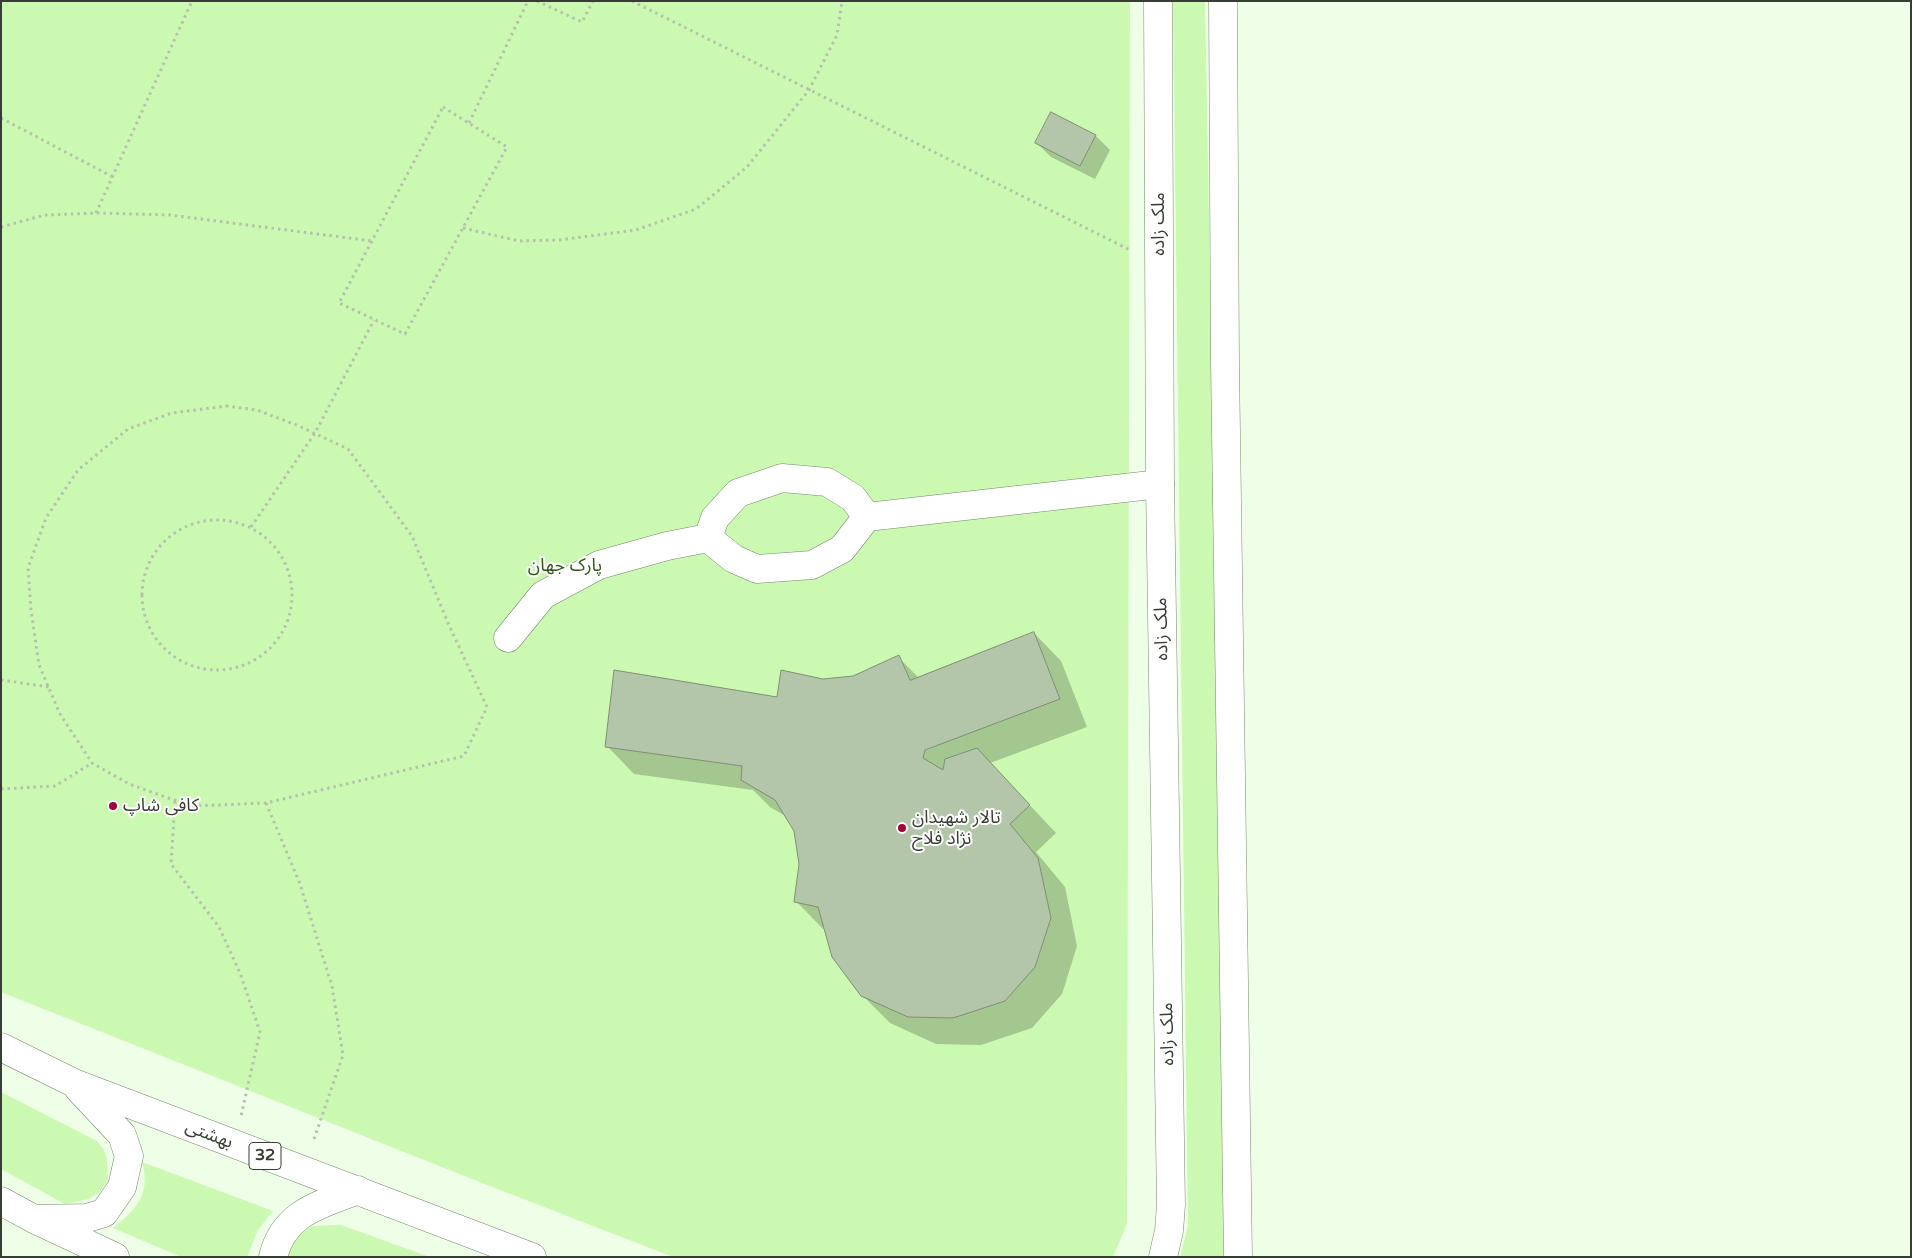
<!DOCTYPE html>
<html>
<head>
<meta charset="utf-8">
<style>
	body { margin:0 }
	#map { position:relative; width:1912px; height:1258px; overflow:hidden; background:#effee7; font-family:"Varela Round",sans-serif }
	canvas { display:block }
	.frame { position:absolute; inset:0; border:2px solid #363d32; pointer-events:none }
</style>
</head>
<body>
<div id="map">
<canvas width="1912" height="1258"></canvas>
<div class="frame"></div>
</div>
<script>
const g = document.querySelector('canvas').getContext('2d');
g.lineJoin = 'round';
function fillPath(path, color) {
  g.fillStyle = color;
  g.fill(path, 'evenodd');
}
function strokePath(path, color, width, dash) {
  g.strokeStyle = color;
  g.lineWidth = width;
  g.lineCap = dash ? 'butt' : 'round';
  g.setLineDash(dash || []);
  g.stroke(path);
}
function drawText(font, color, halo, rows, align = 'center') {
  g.font = font + ' "Varela Round","Noto Sans Arabic",sans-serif';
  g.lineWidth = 4;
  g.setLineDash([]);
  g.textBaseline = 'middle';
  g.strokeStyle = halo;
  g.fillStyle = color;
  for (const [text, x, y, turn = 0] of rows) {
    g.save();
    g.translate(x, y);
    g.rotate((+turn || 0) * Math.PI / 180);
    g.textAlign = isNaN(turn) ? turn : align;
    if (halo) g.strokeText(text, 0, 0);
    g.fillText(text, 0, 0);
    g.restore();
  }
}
fillPath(new Path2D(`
	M1 1H1130L1127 1224 1113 1257H673L477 1181 1 992Z
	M1173 1H1205L1227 1199 1223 1257H1180L1188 1226Z
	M1 1092 97 1141 104 1150 107 1159 108 1180 100 1192 89 1199 65 1204 1 1169Z
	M142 1162 273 1211 258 1230 247 1257H181L113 1228C137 1209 151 1194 142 1162Z
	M341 1225 430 1257H286L294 1239 312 1226Z`), '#ccf9b2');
fillPath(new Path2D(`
	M1051 113 1096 136 1110 150 1095 179 1051 157 1037 143Z
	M1034 633 1061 661 1087 727 990 763 1056 833 1036 852 1065 887 1077 946 1062 994 1032 1028 981 1045 936 1044 890 1023 862 995 826 929H823L796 901 801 864 796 831 787 817 770 807 753 790 634 774 607 746 778 699 823 681 853 677 898 657 919 678Z`), '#0003');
const building = new Path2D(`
	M1051 112 1096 135 1080 166 1035 143Z
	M1034 632 1060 699 925 750 923 758 943 770 945 759 977 748 1030 805 1010 824 1038 858 1051 918 1035 967 1005 1001 953 1018 908 1017 861 996 832 957 818 907 794 902 799 864 794 831 775 800 741 780 742 766 605 747 614 670 777 697 781 670 823 679 853 676 899 655 910 680Z`);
fillPath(building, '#b3c6a9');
strokePath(building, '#7f9075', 1);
const minor = new Path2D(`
	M708 538 734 559 757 569 812 565 842 549 867 517
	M508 638 543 595 599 565 667 546 708 538 715 518 738 493 782 478 827 482 853 498 867 517 1160 484`);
const major = new Path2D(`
	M1158 1 1160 484 1171 1205 1169 1231 1163 1257
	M1223 1 1225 364 1238 1257
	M1 1047 74 1083 532 1257
	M1 1201 34 1219 115 1257
	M34 1219 87 1218 104 1213 122 1187 129 1156 122 1135 78 1088
	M273 1257C284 1212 320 1205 358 1190`);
strokePath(minor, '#76876d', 29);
strokePath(major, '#76876d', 29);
strokePath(new Path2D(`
	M537 1 582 22 593 1
	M632 1 1130 250
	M443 107 507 147 405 334 339 303Z
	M1 118 113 177
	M469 123 528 1
	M96 213 192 1
	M1 227 45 215 96 213 170 215 372 241
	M463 228 519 241 559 240 636 230 696 209 747 167 809 90 837 35 842 1
	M226 406 257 410 299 426 348 449 412 536 448 623 487 707 464 756 266 803 191 806 129 784 92 763 60 714 39 665 31 610 28 568 46 518 78 470 128 429 172 413Z
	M142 595a75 75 0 1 1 150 0a75 75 0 1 1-150 0Z
	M251 527 315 433 374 320
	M1 680 49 687
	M1 789 55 786 92 763
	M175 801 171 864 219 927 240 973 260 1032 241 1116
	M266 803 300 884 332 986 343 1055 313 1142`), '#b5c1ae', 3, [2.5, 4]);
strokePath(minor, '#fff', 28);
strokePath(major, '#fff', 28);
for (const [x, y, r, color] of [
	[113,806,5,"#a0003b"],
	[902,828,5,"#a0003b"]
]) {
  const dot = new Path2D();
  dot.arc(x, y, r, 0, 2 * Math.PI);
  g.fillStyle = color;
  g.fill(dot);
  strokePath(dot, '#fff', 2);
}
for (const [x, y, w] of [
	[265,1156,32]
]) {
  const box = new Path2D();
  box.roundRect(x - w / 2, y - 13.5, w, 27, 4);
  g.fillStyle = '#fff';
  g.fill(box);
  strokePath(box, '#363d32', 1);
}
drawText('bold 16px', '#363d32', null, [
	["32",265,1156]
]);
drawText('18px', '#363d32', '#fff', [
	["ملک زاده",1159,224,-90],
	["ملک زاده",1162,629,-91],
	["ملک زاده",1168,1034,-91],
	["بهشتى",209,1135,21]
]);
drawText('18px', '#33531b', '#fff', [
	["پارک جهان",565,566]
]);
drawText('18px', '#363d32', '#fff', [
	["کافی شاپ",123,806],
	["تالار شهیدان",912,818],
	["نژاد فلاح",912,839]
], 'left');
</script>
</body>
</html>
